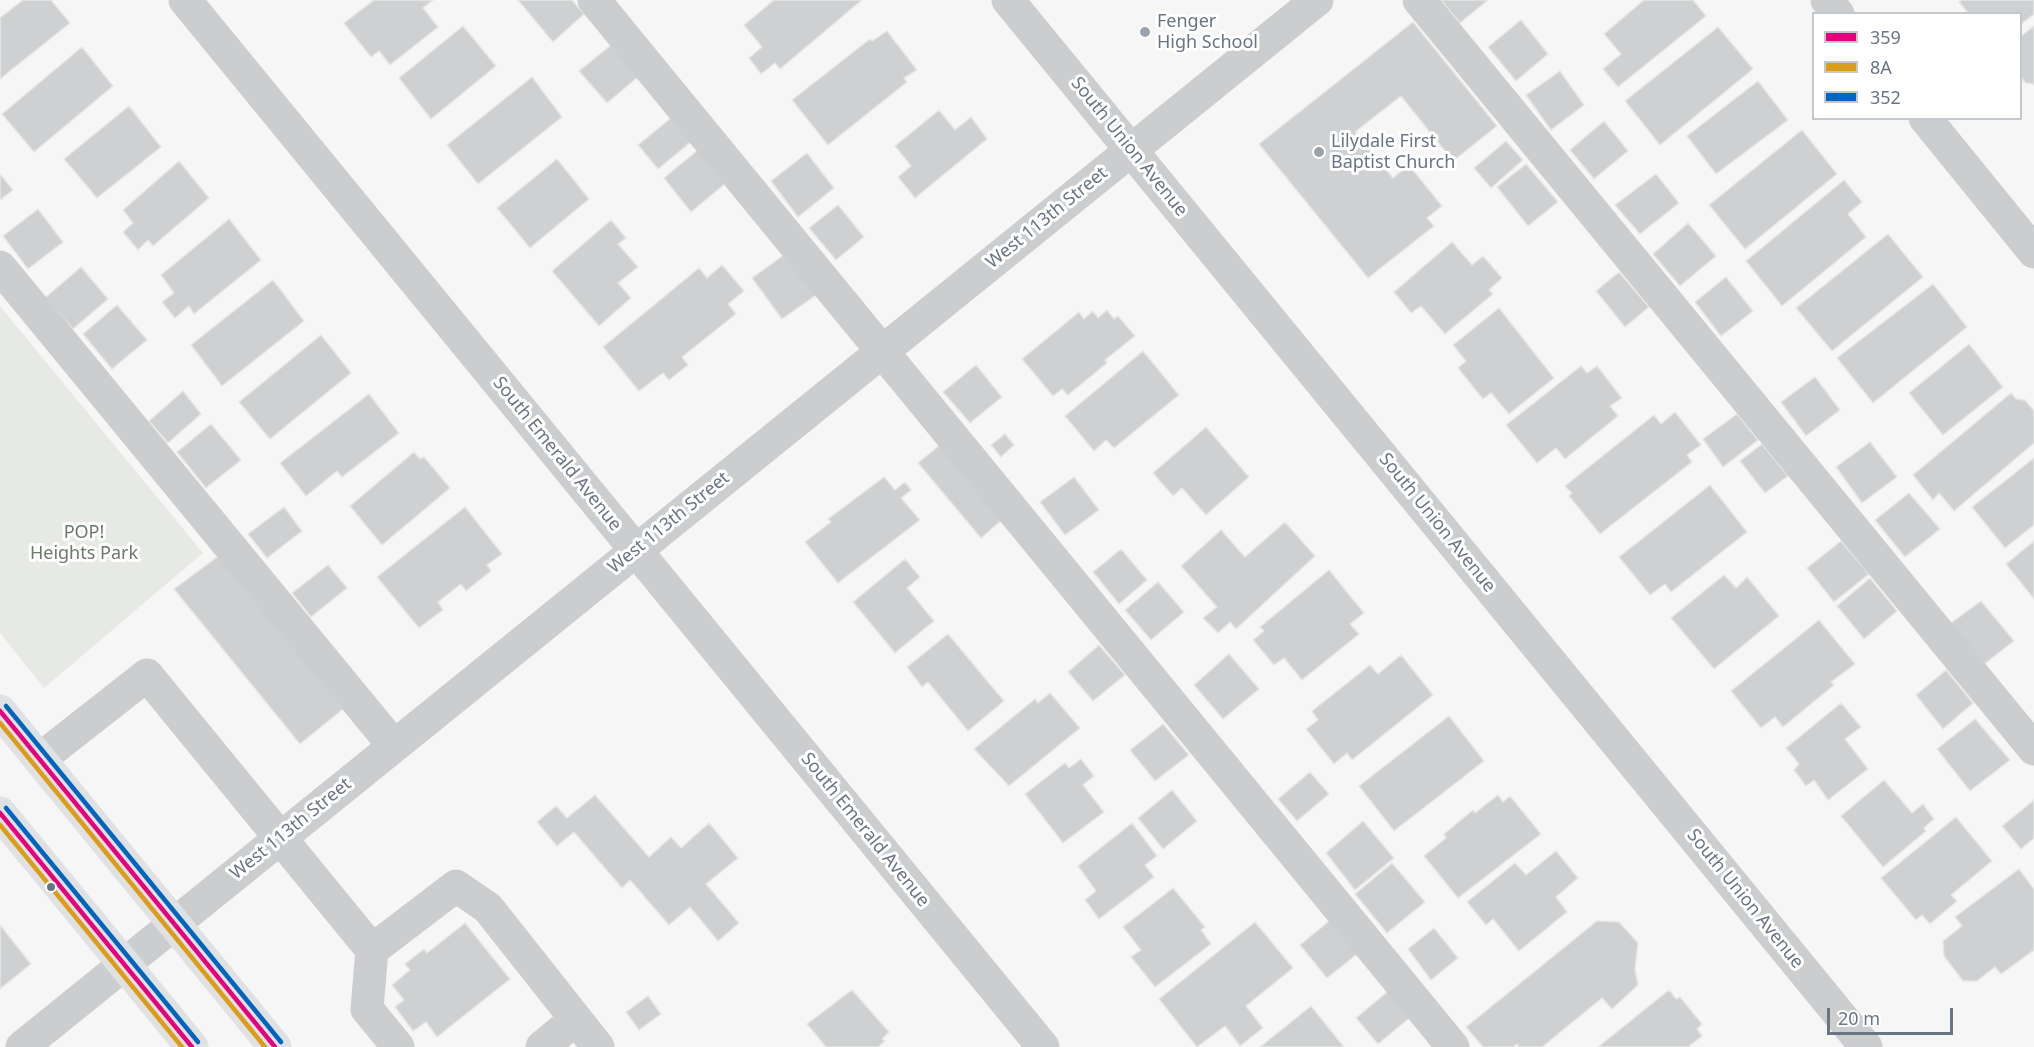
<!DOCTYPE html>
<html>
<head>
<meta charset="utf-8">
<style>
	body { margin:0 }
	#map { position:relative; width:2034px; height:1047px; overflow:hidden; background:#f6f6f6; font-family:"Noto Sans",sans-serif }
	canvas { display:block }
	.legend { position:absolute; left:1812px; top:12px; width:210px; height:108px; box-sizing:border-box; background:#fff; border:2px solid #c3c8cd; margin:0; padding:8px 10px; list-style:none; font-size:18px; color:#697583 }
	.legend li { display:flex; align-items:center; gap:12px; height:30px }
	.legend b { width:30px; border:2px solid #c3c8cd }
	.scale { position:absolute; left:1827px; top:1008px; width:126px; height:27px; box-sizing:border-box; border:3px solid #697583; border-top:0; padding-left:8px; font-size:18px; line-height:21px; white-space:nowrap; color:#697583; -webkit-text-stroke:4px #fff; paint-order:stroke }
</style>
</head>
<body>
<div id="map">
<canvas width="2034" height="1047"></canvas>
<ul class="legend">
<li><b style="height:8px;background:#e5007d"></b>359</li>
<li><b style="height:8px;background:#db9c1a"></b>8A</li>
<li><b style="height:8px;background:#0065bd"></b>352</li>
</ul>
<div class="scale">20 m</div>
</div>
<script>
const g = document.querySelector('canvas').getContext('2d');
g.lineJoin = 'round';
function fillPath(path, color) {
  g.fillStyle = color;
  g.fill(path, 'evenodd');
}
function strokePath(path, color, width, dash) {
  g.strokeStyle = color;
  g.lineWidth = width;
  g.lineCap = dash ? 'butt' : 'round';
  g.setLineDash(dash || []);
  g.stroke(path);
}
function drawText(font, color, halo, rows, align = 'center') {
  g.font = font + ' "Noto Sans",sans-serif';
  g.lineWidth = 6;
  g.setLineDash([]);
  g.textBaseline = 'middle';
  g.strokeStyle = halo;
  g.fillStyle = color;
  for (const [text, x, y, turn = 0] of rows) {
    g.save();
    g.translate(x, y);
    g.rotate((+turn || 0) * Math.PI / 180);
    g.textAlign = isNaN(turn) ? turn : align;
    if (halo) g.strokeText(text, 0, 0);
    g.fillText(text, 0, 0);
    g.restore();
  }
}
fillPath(new Path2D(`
	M0 306 203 553 44 688 0 633Z`), '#e6e9e4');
const building = new Path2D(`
	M23 0H51L70 23 0 79V18Z
	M374 0H433L423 8 438 27 390 65 379 51 371 57 344 23Z
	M518 0H572L584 14 553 42Z
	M774 0H862L780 69 775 63 761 74 749 58 762 47 744 25Z
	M1441 0H1488L1460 23Z
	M1644 0H1693L1706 16 1618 87 1603 69 1621 54 1604 34Z
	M1962 0H2034V14L2020 25V14H1969L1959 2Z
	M1521 20 1548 54 1516 81 1488 47Z
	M1413 22 1497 126 1453 161 1401 96 1355 132 1393 178 1409 165 1442 206 1427 218 1434 226 1368 278 1259 144Z
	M463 26 496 66 431 119 399 78Z
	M2034 26V84L2026 83 2020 77V37Z
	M1718 27 1753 69 1660 145 1625 101Z
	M887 31 917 70 904 78 907 82 828 145 792 100 870 39 872 41Z
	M611 45 638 77 607 103 579 71Z
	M82 47 113 86 34 152 2 114Z
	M1560 71 1584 105 1551 130 1526 95Z
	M532 77 562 117 478 184 447 145Z
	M1758 81 1788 120 1716 174 1687 136Z
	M129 106 161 147 97 198 64 159Z
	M939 110 955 130 971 117 987 139 915 198 898 177 911 166 895 146Z
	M671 118 692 141 658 169 638 145Z
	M1604 121 1628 151 1594 179 1570 150Z
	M1802 130 1837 174 1745 249 1709 205Z
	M1506 141 1523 160 1491 188 1474 168Z
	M699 149 726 183 691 212 664 178Z
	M807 153 834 188 798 217 771 181Z
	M557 159 589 199 530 248 497 208Z
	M179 161 209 198 153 246 148 240 138 250 123 232 133 223 123 210Z
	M1526 164 1558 202 1528 226 1497 187Z
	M0 174 13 190 0 200Z
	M1656 174 1679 203 1640 234 1615 205Z
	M1844 180 1862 202 1848 214 1866 237 1782 306 1746 261Z
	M838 205 864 237 836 260 809 228Z
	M38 209 63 242 28 269 3 236Z
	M229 219 261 260 194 314 189 306 175 318 162 302 174 293 161 275Z
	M611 220 626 238 618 244 638 267 618 283 631 298 599 326 552 271Z
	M1688 223 1716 256 1680 286 1653 254Z
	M1888 234 1923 277 1832 351 1796 308Z
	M1452 242 1472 265 1483 256 1502 278 1489 290 1493 294 1445 334 1421 306 1411 313 1394 292Z
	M788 252 819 293 782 319 752 278Z
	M722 265 744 291 728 304 736 314 682 357 688 365 669 380 663 373 639 391 603 347 699 268 707 278Z
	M81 267 108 299 73 329 45 298Z
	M1619 272 1649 307 1625 327 1596 291Z
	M1726 277 1753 311 1721 336 1695 302Z
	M273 280 304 321 222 386 191 345Z
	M1933 284 1967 327 1873 403 1837 358Z
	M117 305 147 340 112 369 83 334Z
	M1499 308 1554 378 1509 414 1491 393 1483 399 1458 368 1466 361 1453 345Z
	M1107 310 1114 319 1118 316 1135 336 1105 360 1107 363 1068 395 1062 389 1053 396 1022 359 1079 312 1084 319 1093 311 1098 318Z
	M321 335 351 373 270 439 239 402Z
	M1969 344 2003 387 1943 435 1909 393Z
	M1143 351 1179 395 1114 448 1106 440 1094 451 1065 416Z
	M976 365 1002 397 970 423 943 392Z
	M1581 366 1587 373 1597 366 1622 398 1610 406 1618 416 1565 459 1556 448 1537 463 1506 425Z
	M1815 377 1840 410 1806 436 1781 402Z
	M183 391 201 414 168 443 149 421Z
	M2011 393 2016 399 2025 400 2034 411V443L1954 511 1939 493 1933 500 1913 475Z
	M369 394 399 433 342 477 337 471 306 496 280 463Z
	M1675 412 1701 445 1687 455 1692 462 1600 534 1569 496 1572 493 1565 486 1654 415 1661 424Z
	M1737 414 1758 440 1723 467 1703 439Z
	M211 424 241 460 206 488 177 452Z
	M1206 427 1249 477 1206 515 1182 488 1173 496 1153 473Z
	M1005 434 1014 445 1001 457 991 445Z
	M1870 442 1897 477 1862 503 1836 467Z
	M941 444 1003 519 981 538 918 463Z
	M1762 444 1788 476 1765 493 1740 461Z
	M414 452 420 459 424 457 450 488 382 545 350 506Z
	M2034 458V525L2005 548 1972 507Z
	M884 477 895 490 905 482 911 490 901 498 920 520 838 583 805 542 831 522 828 519Z
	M1074 477 1099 510 1065 535 1040 502Z
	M1710 485 1747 532 1671 592 1665 584 1650 595 1619 557Z
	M1909 493 1940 529 1905 557 1875 520Z
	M284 507 302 531 267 558 248 534Z
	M465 507 502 554 487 565 491 571 466 591 461 584 438 602 443 610 419 628 377 577Z
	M1285 522 1315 556 1236 629 1230 622 1218 633 1203 618 1217 607 1181 566 1221 530 1245 557Z
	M1841 541 1869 574 1834 602 1807 568Z
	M2034 541V599L2006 564Z
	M1121 549 1147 580 1119 604 1093 572Z
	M220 555 343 709 300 744 174 589Z
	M905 559 920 577 907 588 934 621 895 653 853 602Z
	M328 565 347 588 311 617 292 593Z
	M1329 570 1364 613 1350 624 1359 634 1302 680 1284 658 1274 665 1253 640 1264 631 1260 627Z
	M1724 575 1736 588 1747 577 1779 616 1714 669 1671 618Z
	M1870 578 1897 611 1864 639 1837 606Z
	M1158 582 1184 612 1151 640 1125 610Z
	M1981 601 2014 641 1983 665 1951 623Z
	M1819 620 1855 664 1831 682 1834 685 1783 727 1775 717 1761 728 1731 691Z
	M948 634 1004 701 968 731 928 682 922 687 907 667Z
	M1099 645 1125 675 1093 701 1068 672Z
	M1229 654 1259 689 1223 719 1194 685Z
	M1401 655 1433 695 1352 760 1347 753 1334 764 1306 729 1318 720 1312 711 1370 665 1378 674Z
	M1946 670 1973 703 1943 729 1916 695Z
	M1050 693 1080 728 1009 786 974 749 1035 699 1038 703Z
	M1841 703 1861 727 1845 739 1868 769 1828 800 1814 780 1806 786 1794 770 1799 764 1786 748Z
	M1449 716 1484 761 1394 831 1359 786Z
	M1975 719 2010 760 1970 791 1937 749Z
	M1163 724 1189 755 1155 781 1130 750Z
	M1081 759 1094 776 1083 785 1104 812 1063 843 1025 794 1065 763 1069 768Z
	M1310 772 1329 794 1297 821 1278 799Z
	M1884 780 1912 813 1923 804 1934 819 1924 828 1926 831 1883 867 1841 816Z
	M1172 790 1197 821 1163 849 1138 818Z
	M595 795 649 857 671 837 681 848 709 823 738 858 706 884 739 923 718 941 690 907 669 925 630 880 622 888 574 832 557 846 537 822 556 806 567 818Z
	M1498 795 1503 802 1510 796 1541 834 1458 898 1424 856 1446 838 1444 834 1473 810 1475 813Z
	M2034 800V838L2021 849 2002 826Z
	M1956 817 1992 861 1951 895 1957 901 1930 924 1922 915 1916 920 1881 878Z
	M1363 821 1394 858 1355 890 1326 853Z
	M1132 823 1157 856 1145 865 1154 877 1099 919 1085 900 1096 891 1078 866Z
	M1556 851 1578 878 1556 897 1567 912 1519 951 1493 919 1486 925 1467 902 1515 863 1526 875Z
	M1392 863 1425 902 1387 933 1355 894Z
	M2019 869 2034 889V950L2001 974 1995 967 1977 981H1963L1944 956 1943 941 1962 926 1955 917Z
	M1173 888 1205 927 1201 930 1211 944 1155 987 1131 957 1141 950 1123 927Z
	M1334 917 1361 951 1327 978 1300 945Z
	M1597 921 1619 922 1638 943 1635 969 1638 985 1612 1009 1602 998 1542 1047H1519L1517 1044 1513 1047H1483L1466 1027Z
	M1255 922 1293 968 1246 1006 1263 1028 1240 1046 1225 1026 1197 1047 1159 999Z
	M465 923 510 979 437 1037 426 1022 413 1031 395 1007 404 1000 392 985 410 970 405 964 424 949 427 953Z
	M0 925 31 964 0 989Z
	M1434 928 1458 958 1431 980 1408 949Z
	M1392 988 1413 1015 1378 1044 1356 1018Z
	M852 990 889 1032 882 1039 885 1041 878 1047H826L807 1024Z
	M1669 990 1676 999 1680 997 1702 1024 1697 1029 1702 1036 1688 1047H1598Z
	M648 996 661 1014 639 1030 626 1012Z
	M1311 1006 1344 1047H1260Z`);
fillPath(building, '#cfd0d1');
strokePath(building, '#e6e6e6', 1.5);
strokePath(new Path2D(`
	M185 0 1043 1047
	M594 0 1453 1047
	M1008 0 1866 1047
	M1419 0 2034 749
	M1827 0 1838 14
	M1925 118 2034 252
	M0 267 394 746
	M40 759 147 675 372 950 367 1009 398 1047
	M372 950 456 886 488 908 598 1047
	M22 1047 1317 0
	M542 1047 576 1019`), '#cccdcf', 33);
strokePath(new Path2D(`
	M0 711 275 1047
	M0 813 192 1047`), '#e0e1e2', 33);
strokePath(new Path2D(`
	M0 711 275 1047
	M0 813 192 1047`), '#e5007d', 4.5);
strokePath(new Path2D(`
	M0 723 265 1047
	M0 825 182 1047`), '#db9c1a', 4.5);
strokePath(new Path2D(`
	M6 706 281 1042
	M6 808 198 1042`), '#0065bd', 4.5);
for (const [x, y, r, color] of [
	[1145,32,6,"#9aa2ab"],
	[1319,152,6,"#9aa2ab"],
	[51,887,5,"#697583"]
]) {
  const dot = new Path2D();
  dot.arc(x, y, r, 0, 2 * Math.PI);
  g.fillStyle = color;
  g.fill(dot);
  strokePath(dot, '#fff', 2);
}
drawText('18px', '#697583', '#fff', [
	["Fenger",1157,22],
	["High School",1157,43],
	["Lilydale First",1331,142],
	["Baptist Church",1331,163]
], 'left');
drawText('18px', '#697583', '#fff', [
	["South Union Avenue",1129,147,51],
	["West 113th Street",1047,218,-39],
	["South Emerald Avenue",557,454,51],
	["West 113th Street",669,523,-39],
	["South Union Avenue",1437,523,51],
	["West 113th Street",291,829,-39],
	["South Emerald Avenue",865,830,51],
	["South Union Avenue",1745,899,51]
]);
drawText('18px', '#697a67', '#fff', [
	["POP!",84,533],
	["Heights Park",84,554]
]);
</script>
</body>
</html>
